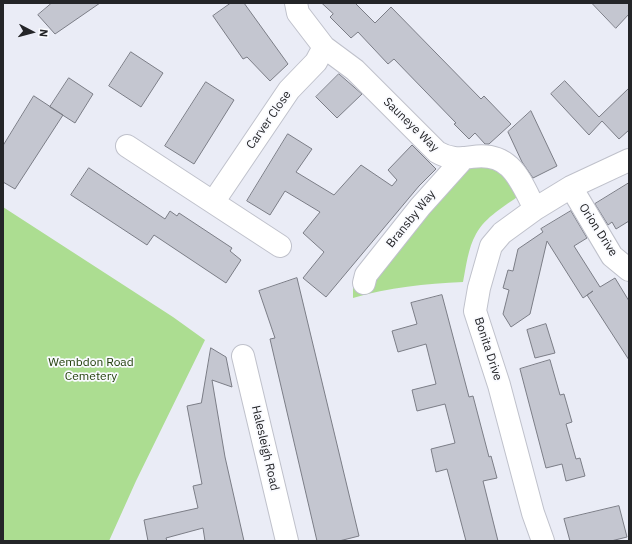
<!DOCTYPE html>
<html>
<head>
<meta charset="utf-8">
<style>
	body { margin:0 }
	#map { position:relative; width:632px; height:544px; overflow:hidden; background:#eaecf6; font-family:"IBM Plex Sans",sans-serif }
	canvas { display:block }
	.frame { position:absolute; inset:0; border:4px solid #242528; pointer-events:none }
	.north { position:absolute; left:12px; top:12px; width:40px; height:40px; -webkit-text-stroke:3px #f9fafe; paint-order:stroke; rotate:96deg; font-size:11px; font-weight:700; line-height:16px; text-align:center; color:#242528 }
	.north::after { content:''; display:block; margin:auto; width:14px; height:18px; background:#242528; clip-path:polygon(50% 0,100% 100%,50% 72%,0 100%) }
</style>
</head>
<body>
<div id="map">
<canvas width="632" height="544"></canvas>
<div class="frame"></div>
<div class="north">N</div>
</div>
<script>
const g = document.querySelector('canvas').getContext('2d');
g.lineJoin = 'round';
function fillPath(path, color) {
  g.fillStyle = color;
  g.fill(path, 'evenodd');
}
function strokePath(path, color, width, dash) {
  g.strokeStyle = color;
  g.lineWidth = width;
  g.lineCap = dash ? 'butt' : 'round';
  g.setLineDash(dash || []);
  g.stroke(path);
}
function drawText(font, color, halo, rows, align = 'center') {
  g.font = font + ' "IBM Plex Sans",sans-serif';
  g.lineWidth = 3.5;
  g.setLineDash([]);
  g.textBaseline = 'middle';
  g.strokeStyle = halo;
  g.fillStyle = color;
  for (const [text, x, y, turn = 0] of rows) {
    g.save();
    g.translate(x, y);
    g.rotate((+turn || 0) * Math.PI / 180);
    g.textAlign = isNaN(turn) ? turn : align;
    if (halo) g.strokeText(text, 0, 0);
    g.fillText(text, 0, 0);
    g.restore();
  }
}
fillPath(new Path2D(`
	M498 166 520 195C505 206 485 217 476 234 468 248 466 267 463 282 425 284 389 287 353 298V287L366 286 465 167Z
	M3 207 173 317 205 340 136 481 109 541H3Z`), '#acdd91');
const building = new Path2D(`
	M52 3H100L55 34 38 15Z
	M231 3H244L288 64 270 81 247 57 243 59 213 16Z
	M322 3H355L375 23 391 7 481 99 484 96 511 124 489 144H485L475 133 469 139 454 124 456 123 394 59 388 64 358 32 351 38 330 17 333 14Z
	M592 3H629V14L616 28Z
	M131 52 163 73 141 107 109 86Z
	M339 74 362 94 337 118 316 97Z
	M69 78 93 94 75 123 50 107Z
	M565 81 599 117 629 88V130L619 139 602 121 589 135 551 94Z
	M206 82 234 100 194 164 165 146Z
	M34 96 63 115 15 189 3 182V146Z
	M531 111 557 166 533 178 522 162 508 132Z
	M288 134 312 149 296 172 334 195 361 165 392 186 397 180 388 170 412 145 436 169 419 186 326 297 303 278 324 252 303 233 320 212 285 191 270 215 247 201Z
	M89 168 165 219 170 211 177 216 179 213 232 248 230 251 241 260 226 283 154 235 147 245 71 195Z
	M629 183V221L616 229 612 222 608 225 595 204Z
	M571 211 587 238 574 246 600 287 615 278 629 301V360L587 295 593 291 583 298 547 241 530 314 511 327 503 314 509 290 503 288 508 270 513 271 518 249 543 232 541 229Z
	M297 278 359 536 339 541H317L270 339 275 338 259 291Z
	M442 295 469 397 473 396 489 457 491 456 497 478 483 481 498 541H466L447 469 436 472 431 449 455 443 445 404 417 411 412 390 436 384 426 344 398 352 392 331 417 324 411 303Z
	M546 324 555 353 535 358 527 330Z
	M211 348 226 357 232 387 212 380 225 457 244 541H205L203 528 166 538 167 541H148L144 520 198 508 193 486 202 484 187 406 201 403Z
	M550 360 560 395 564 394 572 422 566 424 576 459 580 458 585 476 566 481 562 464 546 468 520 369Z
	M619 506 627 537 611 541H570L564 519Z`);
fillPath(building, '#c4c6d0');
strokePath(building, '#7b7d86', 1);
const street = new Path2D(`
	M324 47 355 70 437 152C449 159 459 159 472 157 511 151 520 180 535 209
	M127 146 280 246
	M571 187 612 256 629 270
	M214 201 289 90 316 62 324 47 298 13 296 3
	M364 283 366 275 420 207 464 158
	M243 356 287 541
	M543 541 533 513 499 385 475 311 479 288 491 246 502 233 535 209 571 187 629 160`);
strokePath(street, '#bfc1cb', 24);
strokePath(street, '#fff', 22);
drawText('12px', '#242528', '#f9fafe', [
	["Carver Close",269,120,-55],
	["Sauneye Way",411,125,44],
	["Bransby Way",411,219,-51],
	["Orion Drive",598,230,57],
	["Bonita Drive",488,349,72],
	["Halesleigh Road",265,448,77]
]);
drawText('12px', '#213f0a', '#f9fafe', [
	["Wembdon Road",91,363],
	["Cemetery",91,377]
]);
</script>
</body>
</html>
